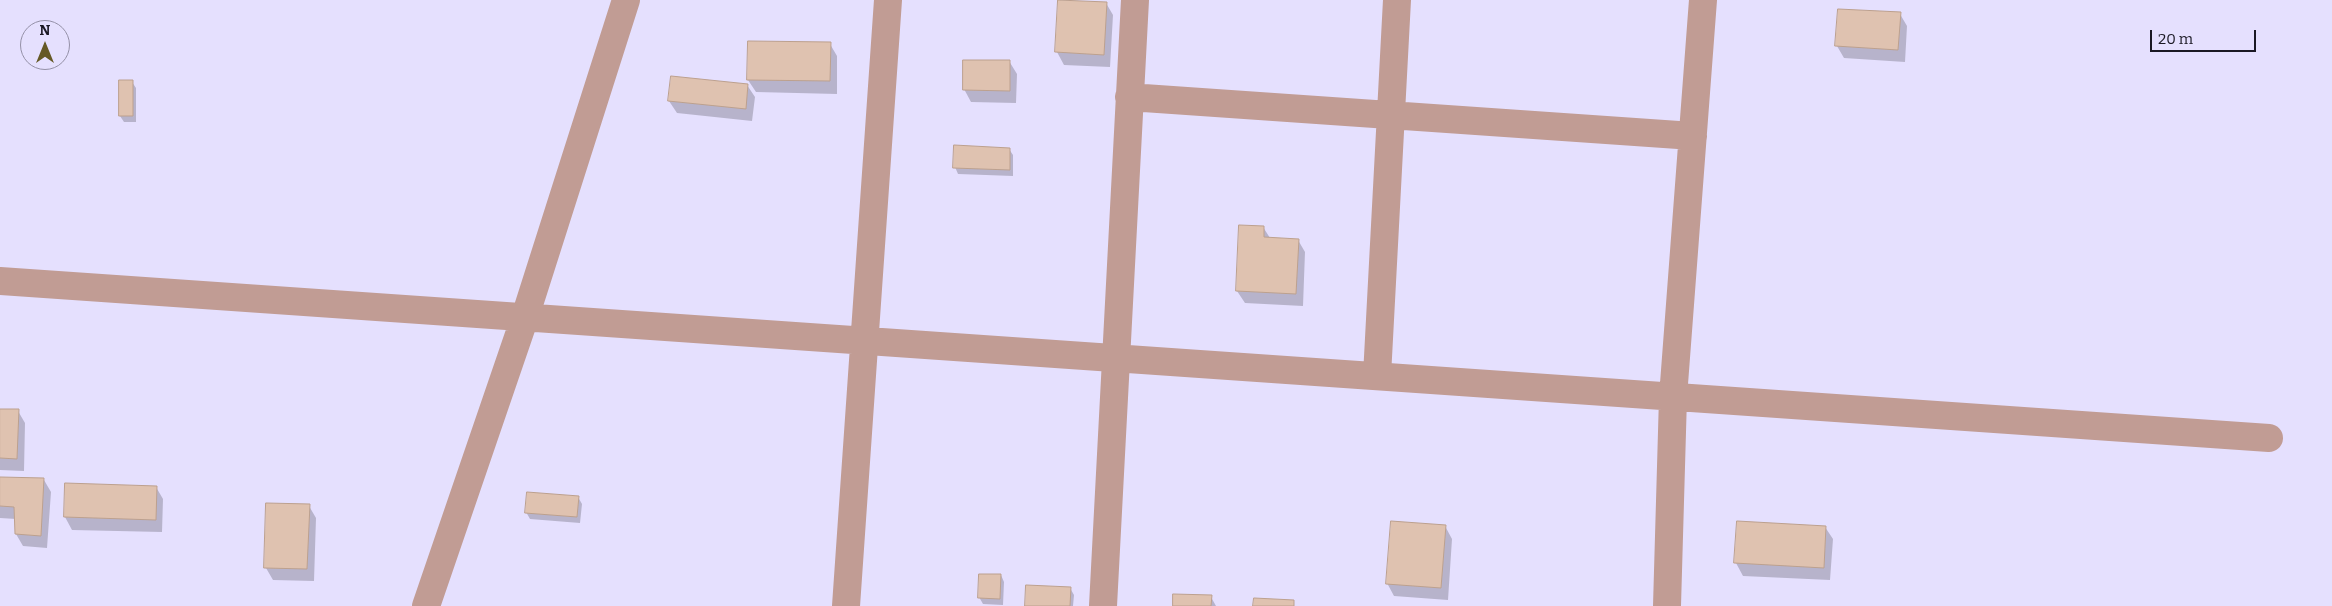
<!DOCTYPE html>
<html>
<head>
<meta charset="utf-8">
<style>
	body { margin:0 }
	#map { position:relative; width:2332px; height:606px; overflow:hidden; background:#e5e0fe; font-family:Bitter,serif }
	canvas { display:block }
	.north { position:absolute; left:20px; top:20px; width:50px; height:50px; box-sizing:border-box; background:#e5e0fe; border:1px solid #9490a7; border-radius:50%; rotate:0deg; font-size:14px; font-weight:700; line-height:20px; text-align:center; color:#1b1924 }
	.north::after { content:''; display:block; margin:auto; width:18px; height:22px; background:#655926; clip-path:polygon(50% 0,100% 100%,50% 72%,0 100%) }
	.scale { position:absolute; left:2150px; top:30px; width:106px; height:22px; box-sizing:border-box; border:2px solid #1b1924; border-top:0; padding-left:6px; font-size:15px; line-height:18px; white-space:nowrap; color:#1b1924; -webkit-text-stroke:4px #e5e0fe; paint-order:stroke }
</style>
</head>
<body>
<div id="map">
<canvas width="2332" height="606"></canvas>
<div class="north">N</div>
<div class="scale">20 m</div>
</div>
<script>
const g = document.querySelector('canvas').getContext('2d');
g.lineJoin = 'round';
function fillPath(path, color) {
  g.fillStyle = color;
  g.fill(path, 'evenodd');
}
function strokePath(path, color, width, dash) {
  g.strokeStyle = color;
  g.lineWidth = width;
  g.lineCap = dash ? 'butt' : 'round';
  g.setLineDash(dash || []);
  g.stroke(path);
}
fillPath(new Path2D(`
	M1059 1 1106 3 1113 15 1110 67 1064 65 1057 52Z
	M1900 14 1907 26 1905 62 1844 58 1837 46Z
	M830 44 837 56V94L756 92 748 80Z
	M1009 61 1017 74 1016 103 971 102 964 89Z
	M132 82 136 88V122H124L120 116Z
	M747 85 755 97 752 121 677 113 669 101Z
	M1009 149 1013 155V176L958 174 955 167Z
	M1263 227 1270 238 1298 240 1305 252 1303 306 1245 303 1237 291Z
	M0 410 18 411 25 423 24 471 0 470Z
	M0 478 44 480 51 492 47 548 23 546 16 534V519L0 518Z
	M66 484 156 487 163 499 162 532 72 530 65 517Z
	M578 497 582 504 580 523 530 519 526 512Z
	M309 506 316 518 314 581 273 580 266 568Z
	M1738 522 1825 527 1833 539 1830 580 1743 576 1736 563Z
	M1445 526 1452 539 1448 600 1394 596 1387 583Z
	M1001 575 1004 582 1003 605 983 604 979 597Z
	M1070 588 1074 595 1073 606H1027Z
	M1211 597 1216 606H1174Z`), '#0003');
const building = new Path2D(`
	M1058 0 1107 2 1104 55 1055 52Z
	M1838 9 1901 12 1898 50 1835 46Z
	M748 41 831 42 830 81 747 80Z
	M963 60H1010V91L963 90Z
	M671 76 748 84 746 109 668 101Z
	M119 80H133V116H119Z
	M954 145 1010 148V170L953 168Z
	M1239 225 1264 226V237L1299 239 1296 294 1236 291Z
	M0 409H19L17 459 0 458Z
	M0 477 44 478 41 536 15 534 14 507 0 506Z
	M65 483 157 486 156 520 64 517Z
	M527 492 579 496 577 517 525 513Z
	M266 503 310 504 307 569 264 568Z
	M1391 521 1446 525 1441 588 1386 584Z
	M1737 521 1826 526 1824 568 1734 563Z
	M979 574H1001L1000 599 978 598Z
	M1026 585 1071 587 1070 606H1025Z
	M1173 594 1212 595 1211 606H1173Z
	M1254 598 1294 600V606H1253Z`);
fillPath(building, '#dfc2b0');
strokePath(building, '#bca08e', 1);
strokePath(new Path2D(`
	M1129 97 1693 136
	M0 281 2269 438
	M1377 376 1397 0
	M426 606 525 317 626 0
	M846 606 888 0
	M1103 606 1135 0
	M1667 606 1673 397 1703 0`), '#c19c94', 28);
</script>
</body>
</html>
